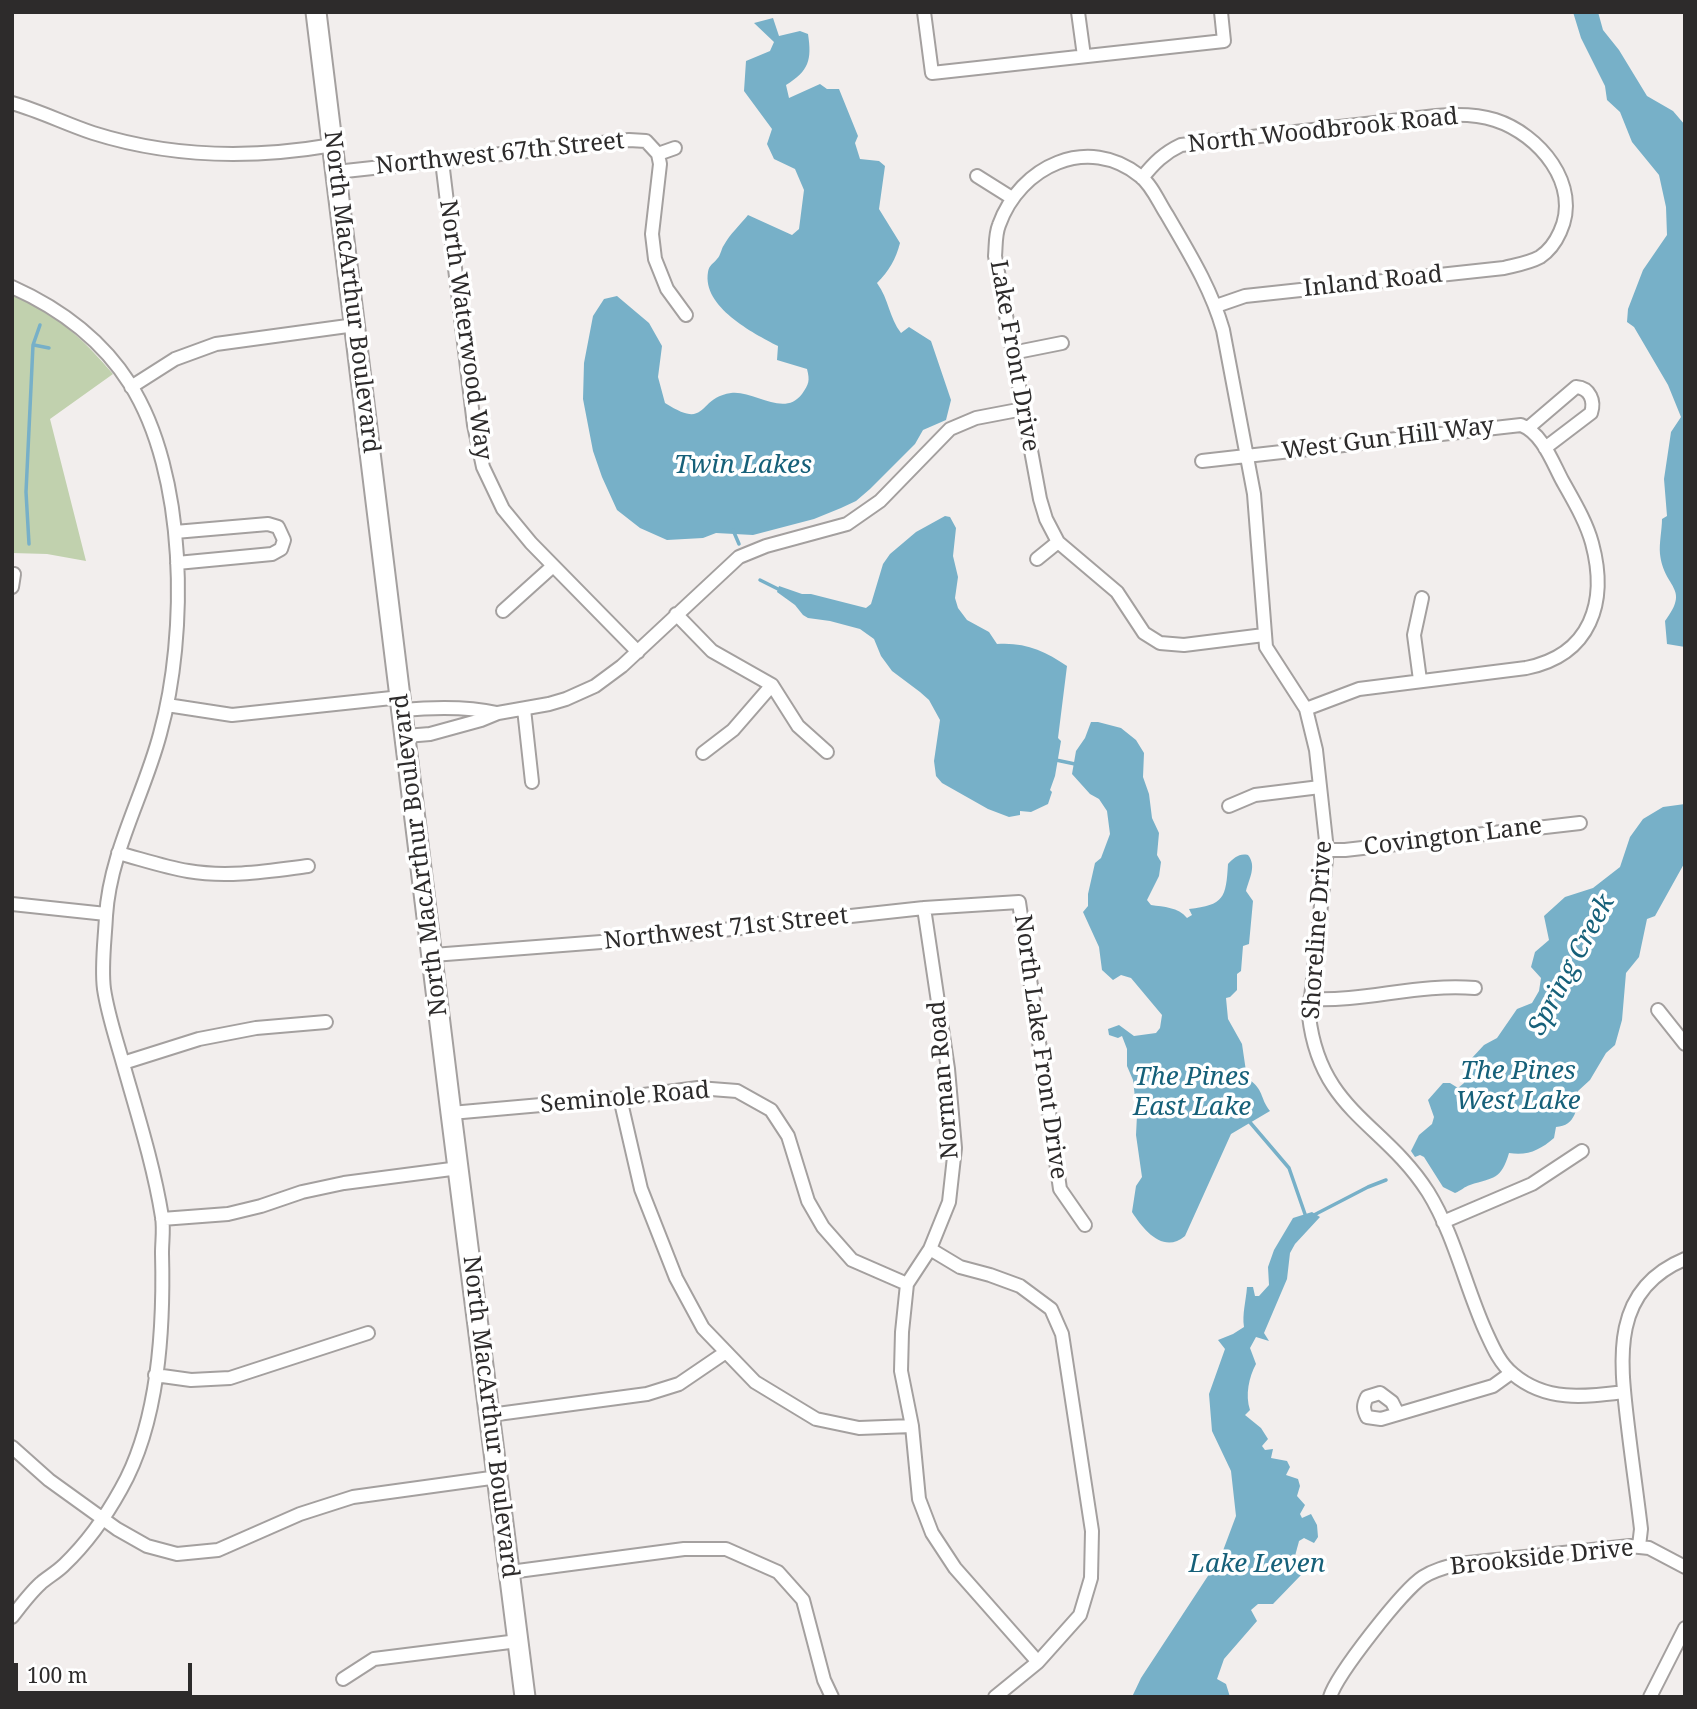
<!DOCTYPE html>
<html>
<head>
<meta charset="utf-8">
<style>
	body { margin:0 }
	#map { position:relative; width:1697px; height:1709px; overflow:hidden; background:#f2eeed; font-family:"Noto Serif",serif }
	canvas { display:block }
	.frame { position:absolute; inset:0; border:14px solid #2d2b2b; pointer-events:none }
	.scale { position:absolute; left:14px; top:1663px; width:178px; height:32px; box-sizing:border-box; border:4px solid #2d2b2b; border-top:0; padding-left:9px; font-size:21px; line-height:24px; white-space:nowrap; color:#2d2b2b; -webkit-text-stroke:5px #fff; paint-order:stroke }
</style>
</head>
<body>
<div id="map">
<canvas width="1697" height="1709"></canvas>
<div class="frame"></div>
<div class="scale">100 m</div>
</div>
<script>
const g = document.querySelector('canvas').getContext('2d');
g.lineJoin = 'round';
function fillPath(path, color) {
  g.fillStyle = color;
  g.fill(path, 'evenodd');
}
function strokePath(path, color, width, dash) {
  g.strokeStyle = color;
  g.lineWidth = width;
  g.lineCap = dash ? 'butt' : 'round';
  g.setLineDash(dash || []);
  g.stroke(path);
}
function drawText(font, color, halo, rows, align = 'center') {
  g.font = font + ' "Noto Serif",serif';
  g.lineWidth = 7;
  g.setLineDash([]);
  g.textBaseline = 'middle';
  g.strokeStyle = halo;
  g.fillStyle = color;
  for (const [text, x, y, turn = 0] of rows) {
    g.save();
    g.translate(x, y);
    g.rotate((+turn || 0) * Math.PI / 180);
    g.textAlign = isNaN(turn) ? turn : align;
    if (halo) g.strokeText(text, 0, 0);
    g.fillText(text, 0, 0);
    g.restore();
  }
}
fillPath(new Path2D(`
	M12 295C54 311 84 340 113 374L50 419 86 561 47 554 12 553Z`), '#c1d1ae');
fillPath(new Path2D(`
	M1573 12H1598L1603 30 1619 50 1647 96 1673 111 1685 125V647L1667 644 1665 621C1691 587 1664 589 1660 554 1659 543 1662 530 1662 519L1667 516 1664 479 1671 432 1681 417 1668 385 1634 327 1627 322 1628 309 1643 270 1667 235 1666 207 1659 175 1632 142 1620 112 1607 100 1605 86 1581 38Z
	M773 18 779 36 800 31 808 34C812 60 809 71 786 85L789 98 820 84 827 89H839L858 136 855 143 860 159 879 161 885 166 879 209 900 243C896 259 889 271 877 283 889 299 889 318 901 333L909 327 931 341 951 400 946 420 923 430 915 444 870 489 856 501 841 508 814 519 753 535 716 533 703 538 667 540 640 528 617 510 602 477 593 451 583 399 584 363 593 316 604 299 617 296 649 323 662 346 658 377 665 403C709 431 696 398 731 393 754 390 784 418 802 394 809 384 810 381 807 369L777 360 778 346C753 333 702 307 708 272 709 265 713 264 717 259 721 255 721 249 724 245 730 234 740 225 748 215L792 235 799 229 804 190 795 169 774 159 767 144 772 129 744 91 746 61 770 51 774 42 754 23Z
	M945 516 950 517 956 528 953 556 958 577 955 598 958 608 967 620 989 632 997 644C1025 642 1045 651 1067 666L1058 738 1061 741 1055 776 1050 790 1052 792 1048 804 1031 812 1020 811V815L1009 817 988 809 942 783 936 776 934 761 940 720 929 700 920 692 892 671 881 656 874 639 860 629 830 621 808 618 803 615 795 605 777 592 779 586 802 594H811L866 608 871 604 883 564 890 554 916 532Z
	M1091 722H1098L1121 728 1136 740 1144 753 1143 777 1149 794 1152 818 1159 833 1157 855 1161 862 1159 876 1147 900 1151 905C1164 907 1178 907 1187 918L1192 915 1189 909C1224 905 1226 898 1228 864 1234 858 1239 853 1248 855 1257 866 1249 879 1246 891L1253 901 1249 944 1243 946 1241 971 1237 974V990L1230 997 1226 998 1228 1019 1242 1044 1247 1078C1265 1090 1259 1097 1270 1111L1231 1134 1185 1236C1164 1254 1144 1231 1132 1212L1136 1186 1142 1177 1136 1135 1137 1115 1133 1080 1127 1066V1049L1122 1036 1118 1038 1109 1035 1108 1029 1119 1025 1134 1036 1156 1033 1160 1028 1162 1015 1131 978 1121 975 1113 980 1102 970 1099 947 1083 912 1088 906V894L1095 863 1101 858 1110 834 1107 811 1099 799 1090 794 1072 774 1076 751 1085 738Z
	M1685 804V862L1655 916 1647 919 1639 957 1626 973 1622 1020 1615 1045 1606 1053 1590 1080 1578 1091C1578 1107 1576 1126 1556 1127L1554 1138C1540 1150 1528 1156 1509 1153 1501 1180 1494 1177 1470 1185 1464 1187 1462 1190 1455 1193L1443 1187 1424 1157 1420 1155 1415 1157 1411 1151 1419 1135 1432 1124 1434 1117 1428 1100 1443 1083H1450L1458 1088 1464 1083 1463 1074 1471 1059 1484 1045 1497 1038 1517 1009 1532 1003 1539 991 1541 978 1531 967 1535 952 1549 940 1544 916 1565 897 1593 888 1620 867 1630 837 1643 819 1663 807Z
	M1312 1212 1320 1217 1295 1244 1290 1253 1287 1279 1264 1333 1269 1341 1256 1337 1250 1348 1256 1364C1249 1377 1245 1395 1250 1410L1245 1415 1261 1428 1268 1439 1262 1446 1265 1450 1273 1449 1271 1458 1287 1461 1290 1467 1286 1475 1298 1479 1300 1486 1297 1496 1305 1505 1300 1514 1302 1518 1311 1514 1317 1525 1318 1537 1314 1543 1304 1538 1299 1541C1296 1554 1290 1565 1302 1574L1273 1604H1258L1251 1610 1257 1621 1224 1659 1217 1679 1226 1684 1230 1697H1132L1141 1678 1221 1556 1236 1516 1231 1471 1212 1431 1209 1394 1225 1349 1218 1340 1233 1334 1244 1327C1242 1314 1246 1301 1247 1287H1253L1255 1296H1259L1269 1285 1268 1267 1274 1250 1293 1218Z`), '#77b0c8');
strokePath(new Path2D(`
	M34 345 49 348
	M733 530 739 544
	M29 544 26 492 33 345 40 325
	M760 580 782 591
	M1056 760 1075 764
	M1248 1120 1289 1168 1306 1217
	M1312 1216 1368 1187 1386 1180`), '#77b0c8', 3.5);
const minor = new Path2D(`
	M924 12 932 73 1224 41 1221 12
	M1078 12 1084 56
	M12 103C40 111 66 124 93 133 172 158 252 159 333 145
	M658 154 675 148
	M442 161 474 425 483 467 503 509 531 543 638 652
	M336 172 629 140 646 141 658 154 660 164 652 234 655 259 667 289 686 315
	M977 176 1012 198
	M1142 178C1154 163 1164 153 1181 145L1436 116C1456 114 1476 114 1495 120 1539 134 1582 185 1560 232 1556 241 1549 251 1540 257 1529 263 1516 265 1504 268L1245 296 1216 306
	M12 287C59 308 102 340 130 384 187 474 188 633 160 734 144 795 110 852 106 916 105 939 101 966 104 989 108 1016 117 1041 124 1067 138 1116 154 1167 162 1217 164 1229 162 1241 162 1253 164 1329 159 1422 121 1489 105 1518 87 1543 64 1565 57 1572 48 1577 41 1583 30 1593 21 1605 12 1617
	M1012 353 1062 343
	M131 387 175 359 216 344 355 325
	M1528 428 1576 387C1590 388 1595 401 1591 413L1545 448
	M1202 461 1521 425C1542 433 1552 461 1562 480 1573 500 1586 521 1592 543 1608 602 1591 655 1526 668L1359 689 1306 709
	M175 532 268 524 278 527 284 540 281 549 272 554 177 563
	M1037 559 1058 542
	M12 587 14 574
	M503 611 553 566
	M676 614 712 651 772 685 798 726 827 752
	M1264 635 1184 645 1160 643 1144 633 1117 592 1058 542 1046 519 1040 499 995 256C996 246 995 235 999 225 1020 166 1088 134 1140 176 1152 185 1159 203 1167 215 1189 253 1211 288 1223 330L1254 494 1266 647 1306 709 1316 750 1327 850 1309 1016C1320 1111 1384 1123 1428 1192 1454 1234 1465 1285 1485 1330 1492 1345 1499 1363 1513 1374 1546 1402 1584 1397 1624 1392
	M1420 680 1414 635 1422 598
	M167 705 232 715 401 697
	M524 709 532 782
	M402 710C434 707 466 706 497 713
	M406 736 430 734 481 720 498 713 549 704 566 699 595 686 622 666 739 557 766 546 847 524 880 501 950 429 976 418 1023 409
	M703 753 733 730 772 685
	M1229 806 1255 795 1320 787
	M1327 850H1345L1580 823
	M118 853C141 859 164 867 188 871 228 878 269 871 308 866
	M12 904 106 914
	M924 908 948 1069 955 1148 949 1202 930 1249 907 1284 902 1332 901 1371 912 1426 919 1499 932 1533 955 1568 1038 1662
	M433 955 640 939 924 908 1019 902 1060 1189 1085 1225
	M1310 999C1365 1002 1419 983 1475 988
	M1658 1010 1685 1044
	M123 1063 199 1039 256 1028 326 1022
	M620 1098 641 1189 676 1278 703 1328 755 1382 816 1419 859 1428 912 1426
	M451 1113 620 1098 698 1088 737 1091 771 1110 788 1136 808 1201 823 1227 852 1260 907 1284
	M162 1219 228 1214 261 1206 302 1192 344 1183 459 1168
	M1443 1222 1532 1184 1582 1151
	M930 1249 960 1267 990 1275 1020 1286 1051 1309 1062 1334 1092 1531 1091 1578 1080 1615 1038 1662 995 1697
	M155 1375 191 1380 230 1378 368 1333
	M1398 1414 1392 1402 1380 1393 1367 1397C1363 1405 1363 1409 1367 1417L1381 1419 1493 1386 1511 1373
	M490 1415 647 1394 679 1384 726 1352
	M12 1447 49 1480 117 1529 147 1546 177 1554 218 1550 300 1514 353 1497 498 1477
	M1639 1546 1641 1529C1637 1495 1632 1461 1628 1427 1620 1360 1610 1290 1685 1259
	M510 1572 684 1549H726L778 1572 803 1600 824 1680 832 1697
	M343 1679 374 1659 518 1641
	M1330 1697C1337 1674 1403 1590 1423 1577 1434 1570 1446 1567 1458 1564L1630 1546 1649 1548 1685 1567
	M1650 1697 1685 1628`);
const secondary = new Path2D(`
	M316 12 451 1113 525 1697`);
strokePath(minor, '#a4a09f', 16);
strokePath(secondary, '#a4a09f', 23);
strokePath(minor, '#fff', 12);
strokePath(secondary, '#fff', 19);
drawText('24px', '#2d2b2b', '#fff', [
	["North Woodbrook Road",1323,131,-6],
	["Northwest 67th Street",500,154,-6],
	["Inland Road",1373,282,-6],
	["North MacArthur Boulevard",351,292,83],
	["North Waterwood Way",465,330,82],
	["Lake Front Drive",1014,356,80],
	["West Gun Hill Way",1388,439,-7],
	["Covington Lane",1453,837,-7],
	["North MacArthur Boulevard",420,855,-97],
	["Northwest 71st Street",726,929,-6],
	["Shoreline Drive",1318,930,-86],
	["North Lake Front Drive",1040,1047,82],
	["Norman Road",944,1080,-95],
	["Seminole Road",625,1098,-5],
	["North MacArthur Boulevard",490,1417,83],
	["Brookside Drive",1542,1558,-6]
]);
drawText('italic 26px', '#166079', '#fff', [
	["Twin Lakes",743,466],
	["Spring Creek",1572,965,-62],
	["The Pines",1518,1072],
	["West Lake",1518,1102],
	["The Pines",1192,1078],
	["East Lake",1192,1108],
	["Lake Leven",1257,1565]
]);
</script>
</body>
</html>
